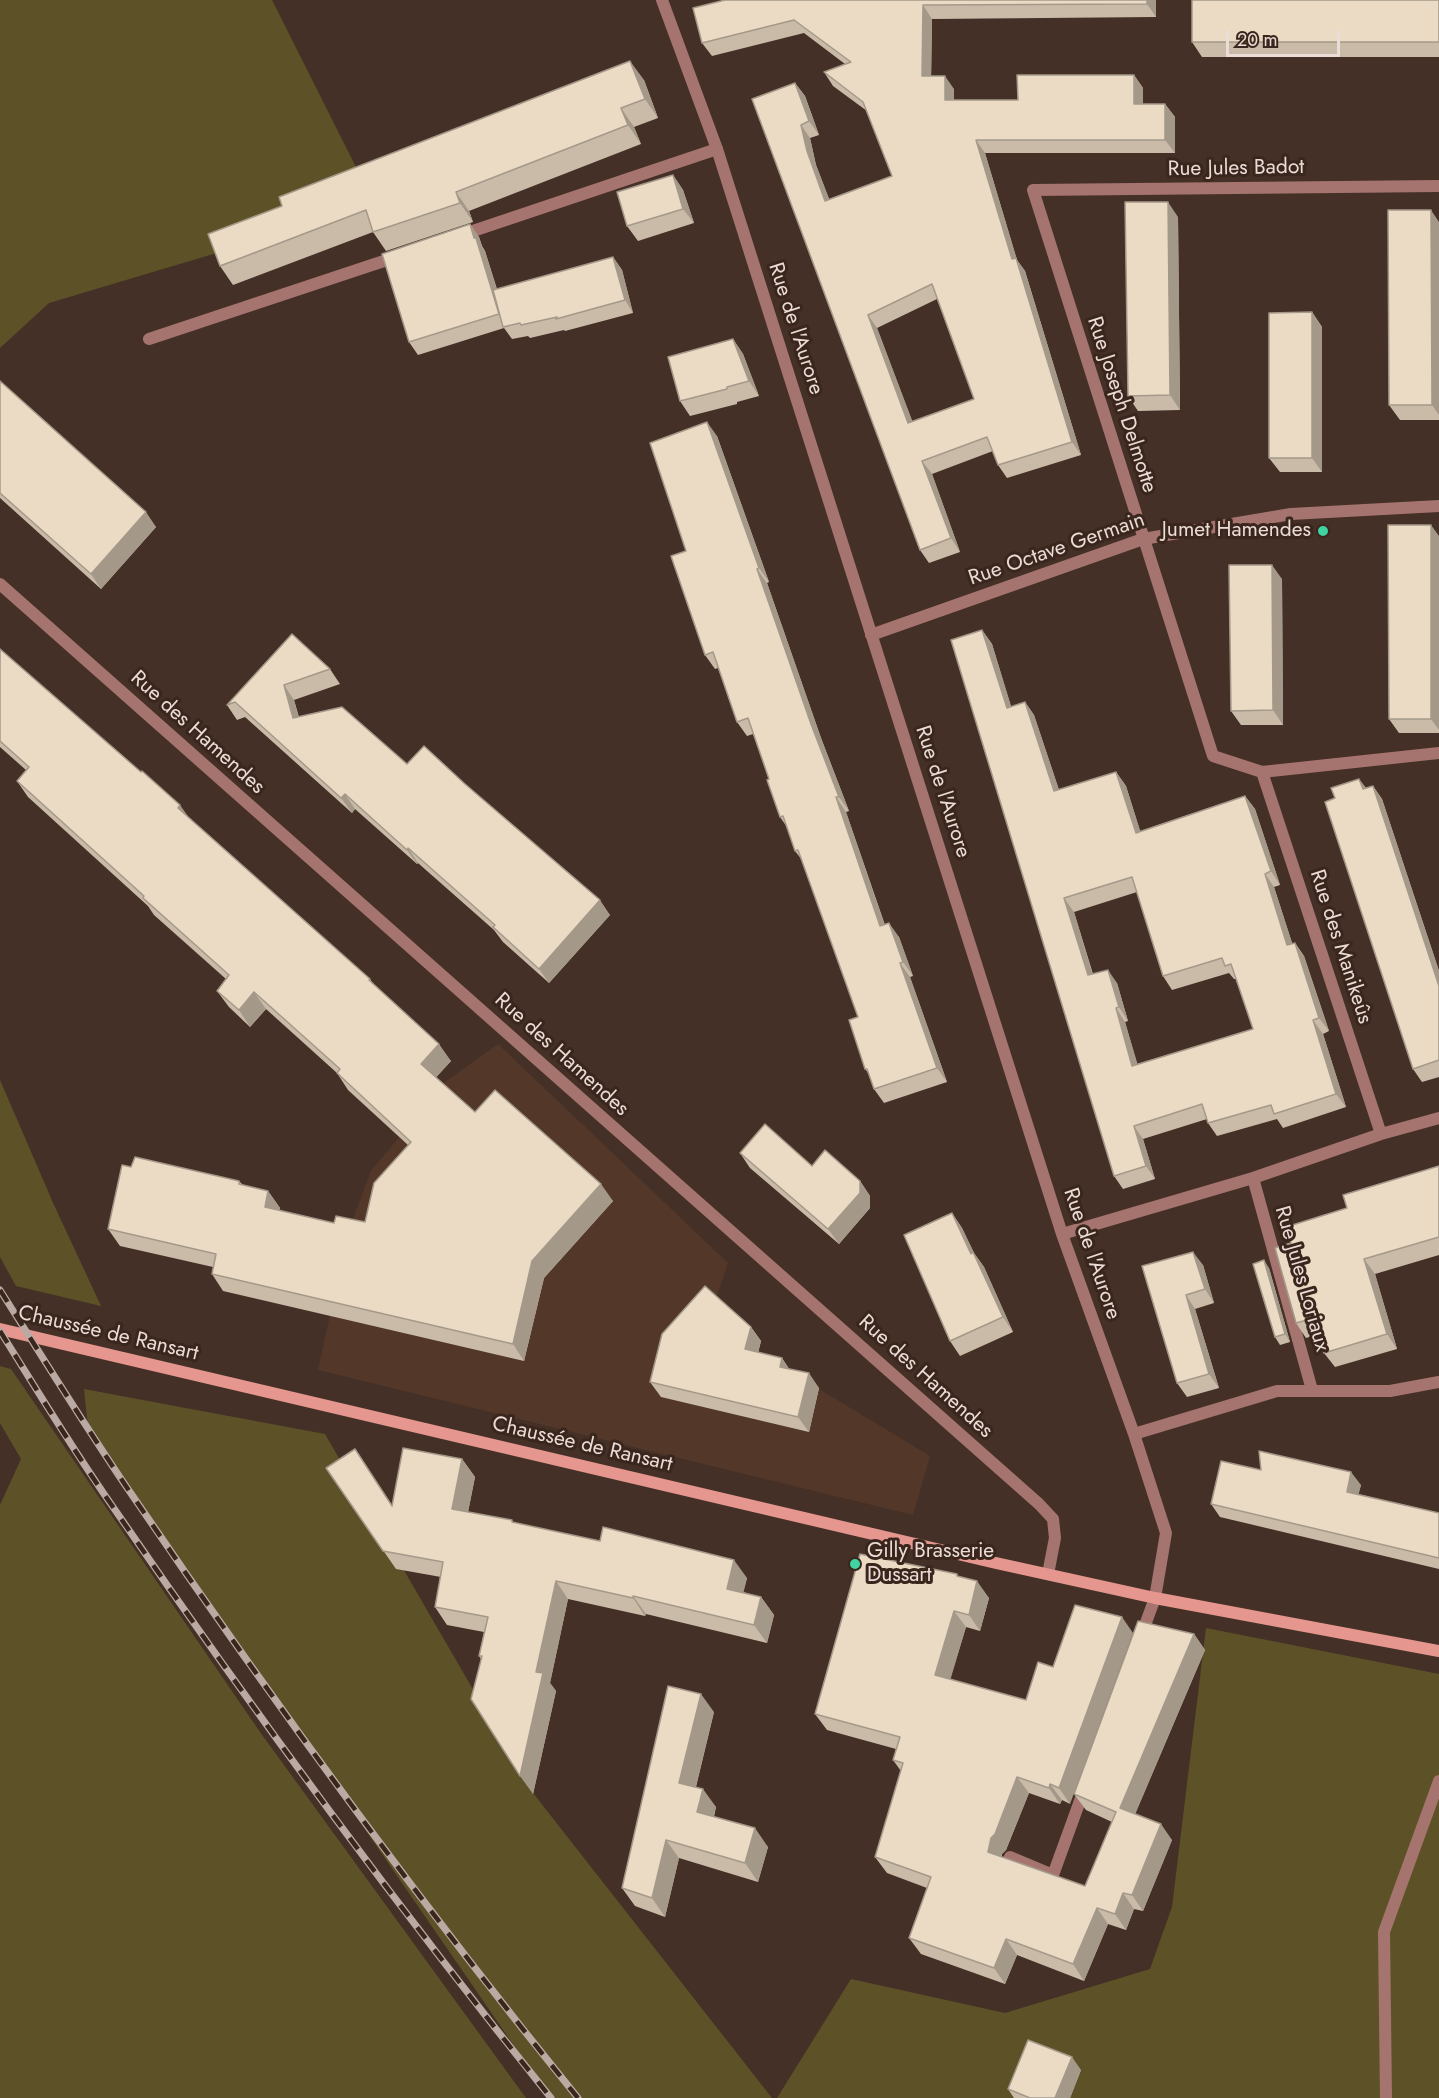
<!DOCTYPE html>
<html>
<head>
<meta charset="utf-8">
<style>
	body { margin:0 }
	#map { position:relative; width:1439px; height:2098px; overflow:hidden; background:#443026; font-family:Jost,sans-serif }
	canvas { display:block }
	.scale { position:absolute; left:1226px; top:30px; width:114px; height:27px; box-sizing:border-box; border:3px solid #eadcd6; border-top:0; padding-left:8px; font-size:18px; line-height:21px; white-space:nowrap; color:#eadcd6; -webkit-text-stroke:4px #3a261c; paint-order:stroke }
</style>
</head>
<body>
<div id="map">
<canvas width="1439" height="2098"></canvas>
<div class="scale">20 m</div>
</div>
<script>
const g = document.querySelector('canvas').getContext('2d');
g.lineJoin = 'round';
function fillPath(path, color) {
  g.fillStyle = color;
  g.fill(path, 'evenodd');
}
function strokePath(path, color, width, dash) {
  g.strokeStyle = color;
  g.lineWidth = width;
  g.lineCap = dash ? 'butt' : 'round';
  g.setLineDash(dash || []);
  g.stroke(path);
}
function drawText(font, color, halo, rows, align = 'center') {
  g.font = font + ' Jost,sans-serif';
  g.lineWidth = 6;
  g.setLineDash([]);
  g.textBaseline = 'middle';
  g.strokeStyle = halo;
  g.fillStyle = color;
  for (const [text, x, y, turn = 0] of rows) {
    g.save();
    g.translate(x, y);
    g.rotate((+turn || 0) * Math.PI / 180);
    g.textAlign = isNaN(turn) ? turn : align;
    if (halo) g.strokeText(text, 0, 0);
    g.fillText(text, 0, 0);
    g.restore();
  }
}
fillPath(new Path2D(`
	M498 1044 728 1263 715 1301 761 1341 756 1363 791 1381 819 1389 930 1456 913 1515 318 1370 348 1232 371 1171 445 1082Z`), '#53382a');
fillPath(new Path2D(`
	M0 0H272L366 187 277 235 49 303 0 348Z
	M0 1080 54 1205 101 1306 16 1286 0 1257Z
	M0 1366 11 1369 260 1732 526 2098H0V1505L21 1459 0 1423Z
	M84 1389 325 1434 533 1793 772 2098H550L88 1427Z
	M1206 1628 1439 1674V2098H777L851 1979 1005 2013 1150 1969 1172 1907Z`), '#5d5227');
strokePath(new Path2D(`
	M461 235 717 149
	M149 339 399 256
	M1386 2098 1384 1932 1439 1781`), '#a6746f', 12);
strokePath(new Path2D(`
	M662 0 717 149 1062 1234 1134 1434 1166 1533 1155 1598 1141 1636
	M1439 186 1033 190 1213 756 1262 772 1439 753
	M0 584 1039 1504 1053 1519 1055 1538 1048 1574
	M871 635 1143 539 1291 514 1439 506
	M1262 772 1381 1134
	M1253 1178 1312 1390
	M1062 1234 1253 1178 1381 1134 1439 1118
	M1134 1434 1277 1391H1390L1439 1382
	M1010 1857 1053 1875 1085 1787`), '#a6746f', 12);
strokePath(new Path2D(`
	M0 1329 996 1563 1155 1598 1439 1651`), '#e5968e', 12);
const rail = new Path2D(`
	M0 1290C43 1358 85 1426 130 1492 271 1699 420 1903 578 2098
	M0 1331C37 1390 73 1450 113 1507 251 1708 398 1908 551 2098`);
strokePath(rail, '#baaaa3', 7);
strokePath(rail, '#3a261c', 4.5, [14]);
fillPath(new Path2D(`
	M1156 0V17L932 19 931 76 954 89V100H1018L1134 75 1143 88V104H1165L1175 117V153H985L1017 260 1025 271 1081 455 1007 478 998 465 993 451 932 474 960 552 929 563 920 550 752 99 795 83 805 96 819 135 810 138 816 165 829 199 892 176 867 111 833 86 824 72 845 64 804 33 712 56 702 43 693 8ZM937 299 974 399 912 421 877 328Z
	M1439 0V57H1202L1192 42Z
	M644 80 658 118 634 127 641 144 469 211 473 222 386 251 373 232 233 285 220 266Z
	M673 175 683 190 694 223 638 241 627 226Z
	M1178 217 1180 410 1138 411 1128 396Z
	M1439 222V420H1400L1389 405Z
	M470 224 479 237 482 246 485 251 497 289 613 257 622 270 633 313 565 331 564 330 530 338 528 336 512 339 504 328 418 355 409 342Z
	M1312 312 1322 327V472H1280L1269 458Z
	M733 339 743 354 759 396 737 402V404L690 416 680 401Z
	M0 381 156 527 101 589 0 498Z
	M717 436 769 582 767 583 821 738 849 811 846 812 885 925 899 937 913 976 910 977 947 1082 884 1103 874 1089 869 1074 865 1069 858 1017 802 860 795 851 787 827 780 817 769 779 753 734 747 736 737 722 718 668 715 669 705 655Z
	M1439 536V733H1399L1389 719Z
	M1282 579 1283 725H1241L1231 711Z
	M982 630 992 644 1011 707 1025 702 1034 715 1059 790 1116 772 1126 786 1140 831 1245 796 1255 809 1280 885 1274 887 1292 943H1295L1304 956 1329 1031 1323 1034 1346 1107 1283 1128 1277 1119 1217 1136 1208 1123 1207 1119 1143 1139 1155 1179 1123 1189 1114 1176ZM1137 892 1163 976 1172 990 1229 973 1234 979H1236L1253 1029 1137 1064 1125 1022 1128 1021 1117 983 1093 974 1074 912Z
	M0 649 370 979 374 985 451 1061 436 1077 475 1112 613 1201 544 1278 524 1361 223 1291 212 1274 213 1267 120 1246 108 1229 131 1167 239 1181 243 1185 268 1191 280 1208 279 1210 334 1223 365 1222 408 1145 348 1090 337 1073 266 1009 250 1027 229 1007 217 991 226 979 154 915 148 906 28 797 17 781 26 770 0 747Z
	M330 669 340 684 294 700 299 717 407 764 465 784 610 915 549 983 503 942 494 930 418 863 417 864 355 809 352 813 245 717 237 720 227 705Z
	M1359 779 1366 788 1373 786 1382 799 1439 971V1077L1422 1082 1413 1069 1335 798Z
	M740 1153 812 1166 860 1181 870 1196V1208L839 1244 750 1168Z
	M1439 1166V1255L1375 1274 1397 1349 1335 1367 1324 1353 1319 1334 1306 1338 1296 1323 1291 1243 1347 1208Z
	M952 1213 962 1228 974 1253 984 1267 1013 1332 960 1356 950 1341Z
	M1203 1265 1214 1303 1195 1309 1219 1388 1187 1397 1177 1383 1142 1266Z
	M1269 1268 1290 1342 1280 1345 1275 1337Z
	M751 1327 761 1341 758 1353 782 1358 789 1369 819 1388 809 1432 661 1397 650 1382Z
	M355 1449 392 1505 462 1459 475 1477 468 1512 747 1578 743 1592 761 1597 774 1615 767 1643 646 1614 645 1616 568 1599 550 1683 556 1691 533 1794 481 1659 479 1656 484 1632 447 1625 435 1607 441 1577 396 1569 326 1468Z
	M1261 1470 1361 1485 1358 1494 1439 1513V1569L1220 1517 1211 1504Z
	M958 1576 989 1598 980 1631 966 1627 950 1679 1026 1700 1070 1804 1062 1800 1060 1804 1029 1793 1006 1850 1002 1854V1857L1085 1886 1112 1822 1086 1810 1074 1794 1194 1634 1205 1650 1135 1814 1172 1840 1143 1911 1134 1909 1126 1930 1108 1924 1084 1981 1017 1955 1005 1984 921 1954 909 1938 927 1888 887 1873 875 1857 901 1771 893 1760 896 1749 827 1730 815 1714Z
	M714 1712 696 1787 716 1807 714 1817 768 1847 758 1882 679 1858 665 1917 635 1906 622 1888Z
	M1081 2070 1070 2098H1014L1008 2089Z`), '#cabba9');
fillPath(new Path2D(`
	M1147 0H1156V17L1147 4Z
	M923 5 932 19 931 89 922 76Z
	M630 61 644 80 658 118 645 99Z
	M1134 75 1143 88V117L1134 104Z
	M945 76 954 89V113L945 100Z
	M795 83 805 96 819 135 809 121Z
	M1165 104 1175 117V153L1165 140Z
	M621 108 634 127 641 144 628 125Z
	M801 125 810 138 816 165 835 214 825 201 807 151Z
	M976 140 985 153 1017 260 1025 271 1081 455 1072 442 1012 259Z
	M673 175 683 190 694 223 683 209Z
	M456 192 469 211 473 222 460 203Z
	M1168 202 1178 217 1180 410 1170 395Z
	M1431 210 1439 222V415L1432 405Z
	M470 224 479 237 482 246 485 251 508 327 499 314Z
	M613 257 622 270 633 313 625 300Z
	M1312 312 1322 327V472L1312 458Z
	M868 315 877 328 918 436 908 423Z
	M733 339 743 354 759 396 749 381Z
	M707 422 717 436 769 582 759 568Z
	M922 461 932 474 960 552 951 538Z
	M146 512 156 527 101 589 91 574Z
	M1431 525 1439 536V730L1431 719Z
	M1272 565 1282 579 1283 725 1273 710Z
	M757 569 767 583 821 738 849 811 839 797 811 724Z
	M982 630 992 644 1016 722 1007 708Z
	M284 685 294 700 303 733 293 718Z
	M1025 702 1034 715 1064 805 1054 791Z
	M1116 772 1126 786 1145 846 1136 833Z
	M1359 779 1368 792 1363 789Z
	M1373 786 1382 799 1439 971V986Z
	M345 794 355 809 352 813 341 798Z
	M1245 796 1255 809 1280 885 1271 871Z
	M836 797 846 812 890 941 880 926Z
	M180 805 192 822 178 808Z
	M408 848 418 863 417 864 407 850Z
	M1265 874 1274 887 1297 958 1287 945Z
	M1064 898 1074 912 1097 989 1088 975Z
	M600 900 610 915 549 983 539 969Z
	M889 923 899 937 913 976 903 962Z
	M1295 943 1304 956 1329 1031 1319 1018Z
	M900 963 910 977 947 1082 937 1068Z
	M1108 970 1117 983 1128 1021 1119 1007Z
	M254 992 266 1009 250 1027 239 1010Z
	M1116 1008 1125 1022 1142 1079 1132 1066Z
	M1313 1020 1323 1034 1346 1107 1336 1094Z
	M439 1044 451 1061 433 1081 421 1064Z
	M1134 1126 1143 1139 1155 1179 1146 1166Z
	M860 1181 870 1196V1208L839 1244 828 1229Z
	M601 1184 613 1201 544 1278 524 1361 513 1344 532 1261Z
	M268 1191 280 1208 277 1224 265 1207Z
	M952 1213 962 1228 974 1253 984 1267 1013 1332 1003 1317 971 1254Z
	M1193 1252 1203 1265 1214 1303 1205 1289Z
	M1364 1259 1375 1274 1397 1349 1387 1334Z
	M1264 1260 1269 1268 1290 1342 1285 1334Z
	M1186 1295 1195 1309 1219 1388 1209 1374Z
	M751 1327 761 1341 755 1364 745 1349Z
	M782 1358 792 1373 780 1367Z
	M809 1373 819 1388 809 1432 798 1417Z
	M462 1459 475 1477 465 1527 452 1509Z
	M1351 1472 1361 1485 1356 1505 1347 1492Z
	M734 1560 747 1578 740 1607 727 1589Z
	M556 1581 568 1599 550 1683 556 1691 533 1794 520 1776 536 1672Z
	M977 1581 989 1598 980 1631 969 1615Z
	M633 1596 646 1614 645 1616 633 1598Z
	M761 1597 774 1615 767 1643 754 1625Z
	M954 1611 966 1627 947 1691 935 1675Z
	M1122 1617 1133 1633 1070 1804 1059 1788Z
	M1194 1634 1205 1650 1131 1824 1120 1808Z
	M701 1694 714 1712 692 1802 679 1783Z
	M1017 1777 1029 1793 1006 1850 1002 1854 999 1868 988 1852 991 1838Z
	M1050 1784 1062 1800 1060 1804 1049 1788Z
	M703 1789 716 1807 710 1830 697 1812Z
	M1161 1824 1172 1840 1143 1911 1132 1895Z
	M755 1828 768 1847 758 1882 745 1863Z
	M666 1840 679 1858 665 1917 652 1898Z
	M1123 1893 1134 1909 1126 1930 1115 1914Z
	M1097 1908 1108 1924 1084 1981 1073 1964Z
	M1006 1939 1017 1955 1005 1984 994 1968Z
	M1072 2057 1081 2070 1070 2098H1055Z`), '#a49989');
const building = new Path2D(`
	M725 0H1147V4L923 5 922 76H945V100H1018L1017 75H1134V104H1165V140H976L1012 259 1016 258 1072 442 998 465 987 437 922 461 951 538 920 550 752 99 795 83 809 121 801 125 807 151 825 201 892 176 863 102 824 72 851 62 794 20 702 43 693 8ZM932 284 974 399 908 423 868 315Z
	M1192 0H1439V42H1192Z
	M630 61 645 99 621 108 628 125 456 192 460 203 373 232 366 210 220 266 208 234 282 206 279 197Z
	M673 175 683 209 627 226 617 192Z
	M1125 202H1168L1170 395 1128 396Z
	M1388 210H1431L1432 405H1389Z
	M470 224 474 238H476L499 314 409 342 382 254Z
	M613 257 625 300 556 319 557 317 521 325 520 323 503 327 493 290Z
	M1312 312V458H1269V313Z
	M733 339 749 381 727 387V389L680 401 668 357Z
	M0 381 146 512 91 574 0 493Z
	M707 422 759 568 757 569 811 724 839 797H836L880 926 889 923 903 962 900 963 937 1068 874 1089 867 1069H865L849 1020 858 1017 798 850 795 851 783 816 780 817 767 780 769 779 748 718 737 722 713 652 705 655 671 556 686 551 650 443Z
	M1388 525H1431V719H1389Z
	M1229 565H1272L1273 710 1231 711Z
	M982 630 1007 708 1025 702 1054 791 1116 772 1136 833 1245 796 1271 871 1265 874 1287 945 1295 943 1319 1018 1313 1020 1336 1094 1274 1114 1271 1105 1208 1123 1202 1104 1134 1126 1146 1166 1114 1176 951 640ZM1132 877 1163 976 1222 958 1225 966 1231 964 1253 1029 1132 1066 1116 1008 1119 1007 1108 970 1088 975 1064 898Z
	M292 634 330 669 284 685 293 718 342 707 407 764 424 746 465 784 600 900 539 969 493 927 495 925 408 848 407 850 345 794 341 798 235 702 227 705Z
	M0 649 141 772 142 771 180 805 178 808 370 979 369 980 439 1044 421 1064 475 1112 495 1090 601 1184 532 1261 513 1344 212 1274 216 1254 108 1229 122 1165 131 1167 135 1157 239 1181V1184L268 1191 265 1207 334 1223 336 1216 365 1222 374 1183 411 1142 337 1073 340 1069 254 992 239 1010 217 991 229 975 143 898 144 896 17 781 29 767 0 741Z
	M1359 779 1363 789 1373 786 1439 986V1060L1413 1069 1325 802 1335 798 1331 788Z
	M765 1124 812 1166 825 1150 860 1181V1193L828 1229 740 1153Z
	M1439 1166V1237L1364 1259 1387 1334 1324 1353 1314 1318 1296 1323 1275 1248 1291 1243 1286 1227 1347 1208 1343 1195Z
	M952 1213 971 1254 973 1252 1003 1317 950 1341 904 1235Z
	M1193 1252 1205 1289 1186 1295 1209 1374 1177 1383 1142 1266Z
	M1264 1260 1285 1334 1275 1337 1253 1264Z
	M705 1286 751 1327 745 1349 782 1358 780 1367 809 1373 798 1417 650 1382 662 1334Z
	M403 1448 462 1459 452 1509 512 1520V1522L600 1541 603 1527 734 1560 727 1589 761 1597 754 1625 633 1596V1598L556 1581 536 1672 543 1673 520 1776 471 1699 482 1656H479L488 1617 435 1607 443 1562 383 1551 326 1468 355 1449 392 1506Z
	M1259 1451 1351 1472 1347 1492 1439 1513V1558L1211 1504 1221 1461 1261 1470Z
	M860 1554 957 1574V1576L977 1581 969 1615 954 1611 935 1675 1026 1700 1038 1662 1053 1667 1075 1605 1122 1617 1059 1788 1050 1784 1049 1788 1017 1777 995 1834 991 1838 988 1852 1085 1886 1116 1812 1074 1794 1138 1621 1194 1634 1120 1808 1161 1824 1132 1895 1123 1893 1115 1914 1097 1908 1073 1964 1006 1939 994 1968 909 1938 931 1877 875 1857 903 1763 893 1760 900 1737 815 1714Z
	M668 1686 701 1694 679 1783 703 1789 697 1812 755 1828 745 1863 666 1840 652 1898 622 1888Z
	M1028 2040 1072 2057 1055 2098H1030L1008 2089Z`);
fillPath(building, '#ebdac4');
strokePath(building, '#a49989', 1.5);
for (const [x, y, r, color] of [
	[1323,531,6,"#40d4a2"],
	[855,1564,6,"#40d4a2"]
]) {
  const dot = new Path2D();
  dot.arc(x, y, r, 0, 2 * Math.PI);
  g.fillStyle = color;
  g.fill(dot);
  strokePath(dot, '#3a261c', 2);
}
drawText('21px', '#eadcd6', '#3a261c', [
	["Rue Jules Badot",1236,169,-1],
	["Rue de l'Aurore",795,329,72],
	["Rue Joseph Delmotte",1121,405,72],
	["Rue Octave Germain",1057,550,-19],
	["Rue des Hamendes",197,733,42],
	["Rue de l'Aurore",942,792,72],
	["Rue des Manikeûs",1340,947,72],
	["Rue des Hamendes",561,1055,42],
	["Rue de l'Aurore",1091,1254,71],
	["Rue Jules Loriaux",1301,1279,74],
	["Chaussée de Ransart",108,1334,13],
	["Rue des Hamendes",925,1377,42],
	["Chaussée de Ransart",582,1445,13]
]);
drawText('21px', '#eadcd6', '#3a261c', [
	["Jumet Hamendes",1311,531],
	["Gilly Brasserie",867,1552,"left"],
	["Dussart",867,1576,"left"]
], 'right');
</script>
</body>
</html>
